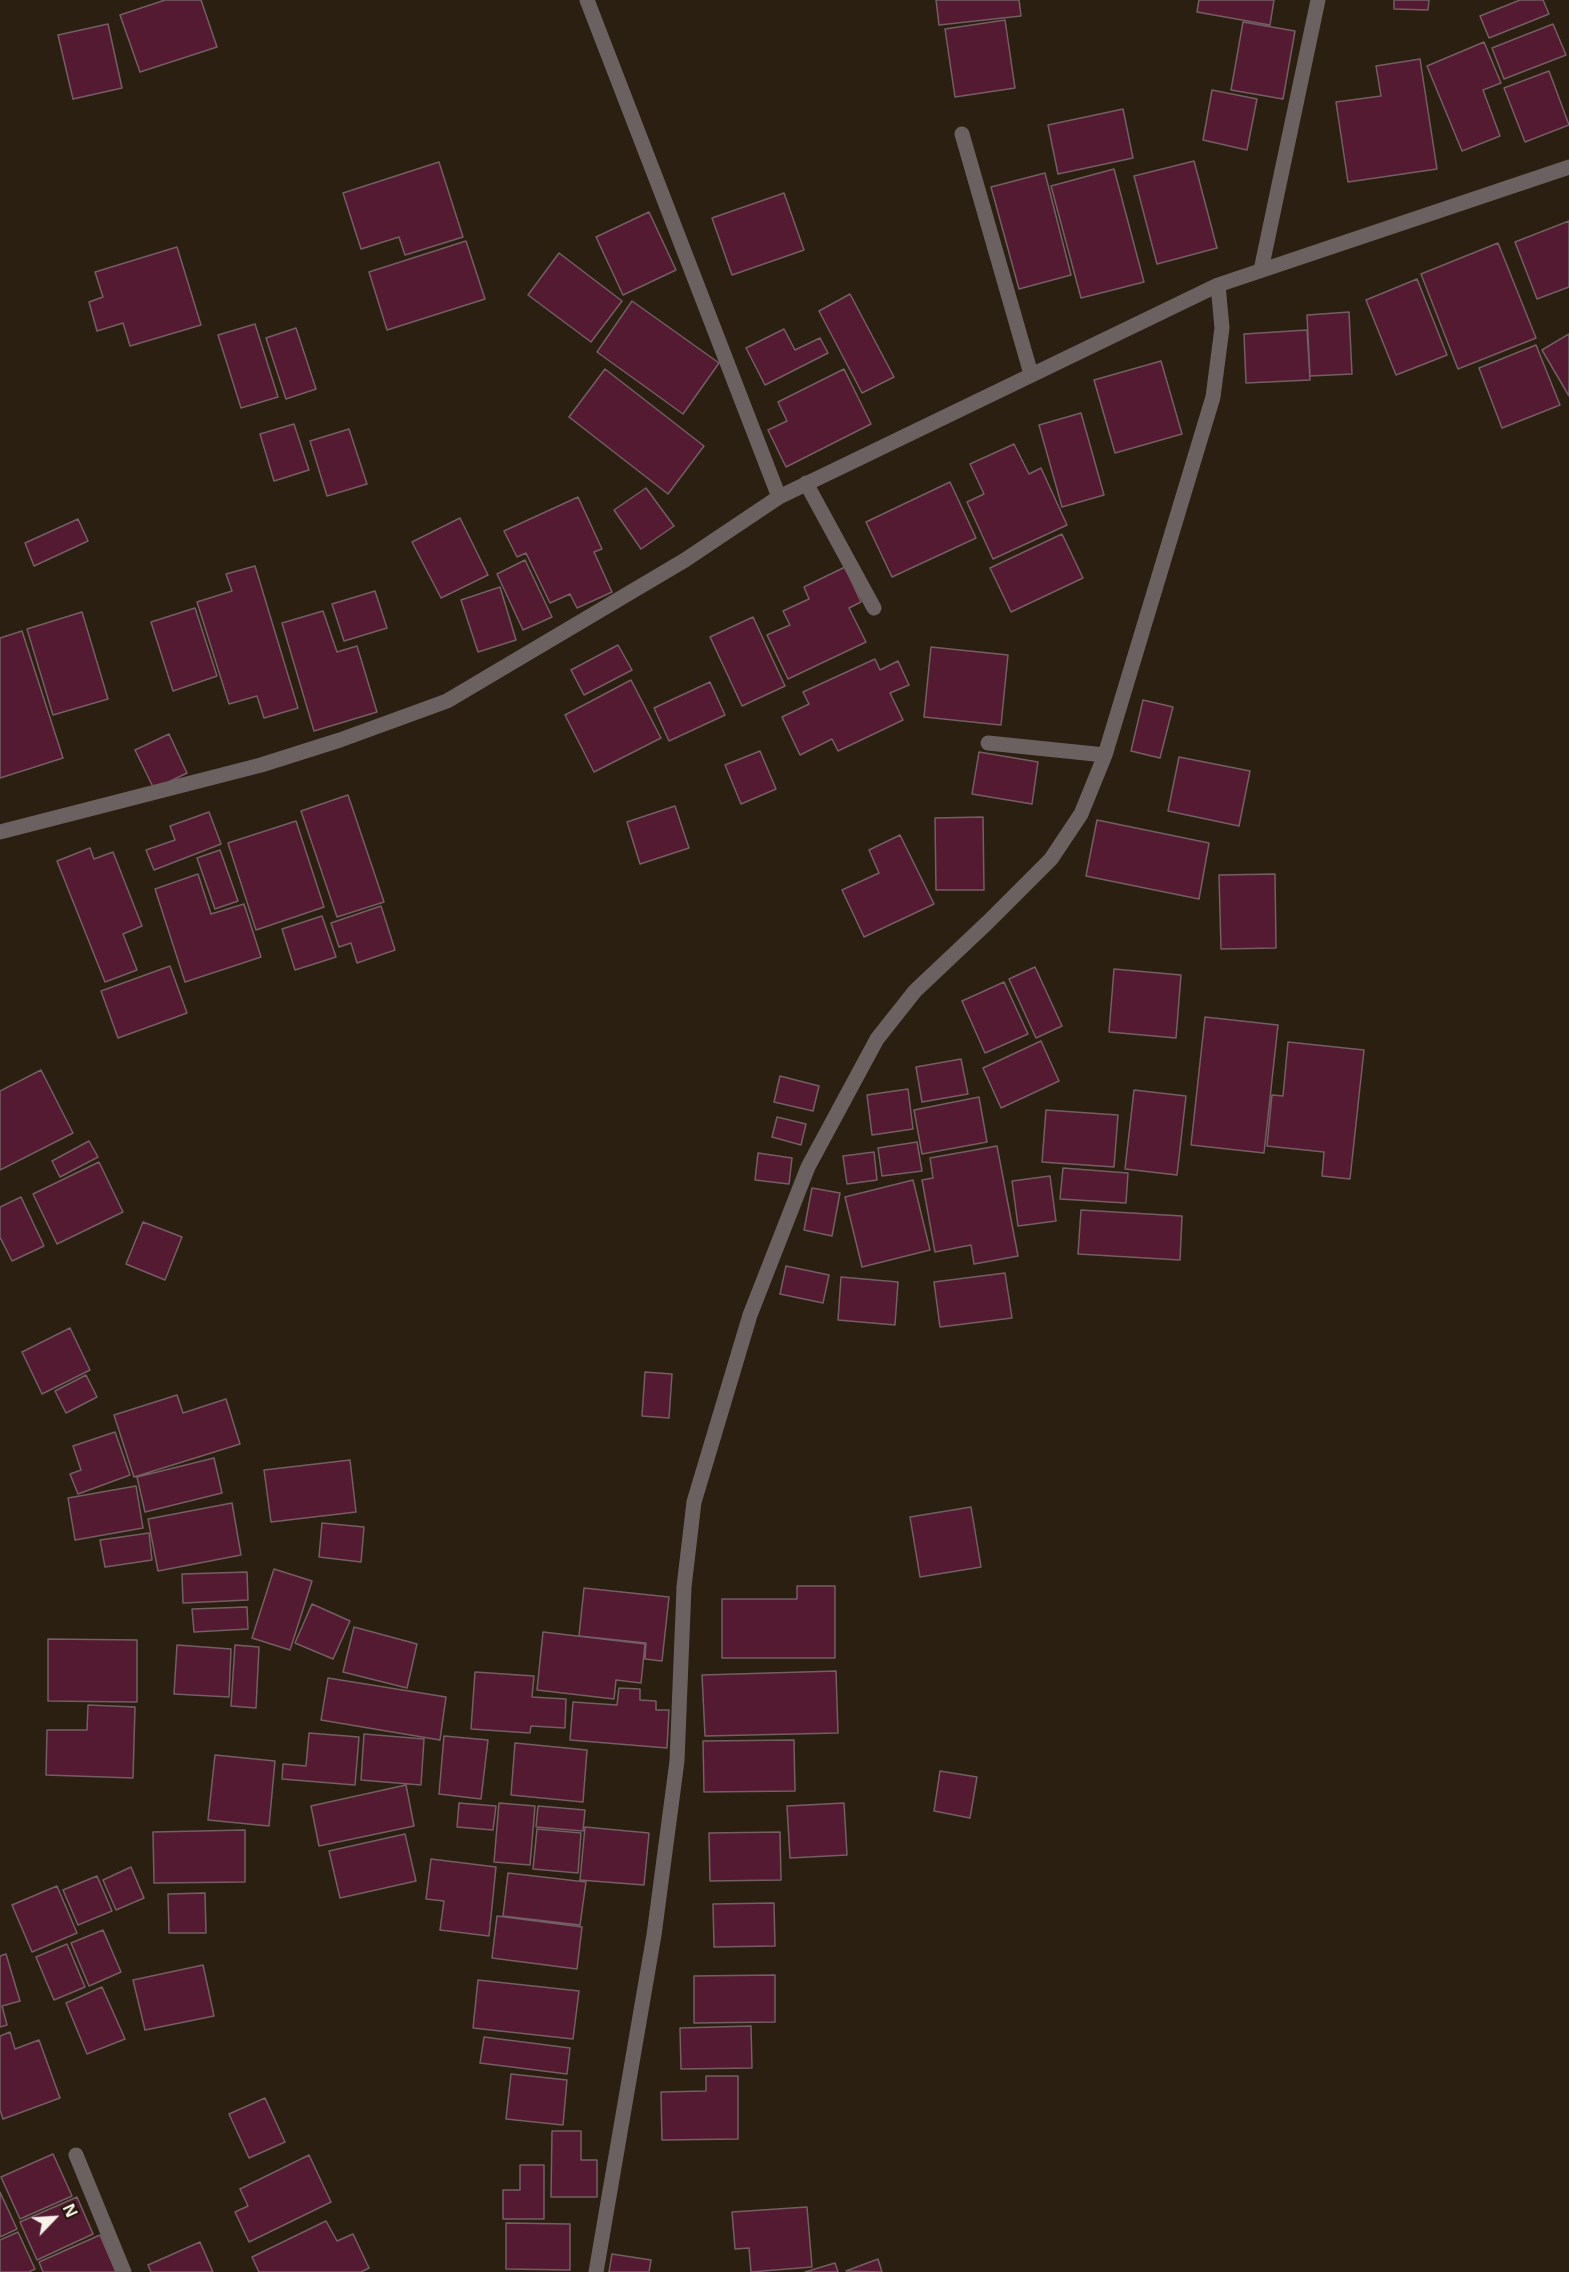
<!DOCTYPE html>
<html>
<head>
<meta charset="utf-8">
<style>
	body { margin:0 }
	#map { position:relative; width:1569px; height:2272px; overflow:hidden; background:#2b1f11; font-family:"Noto Sans",sans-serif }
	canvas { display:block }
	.north { position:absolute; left:24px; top:2188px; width:60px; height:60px; -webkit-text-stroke:4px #211608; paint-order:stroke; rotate:65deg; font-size:16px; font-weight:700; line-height:24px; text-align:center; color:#f9f0e7 }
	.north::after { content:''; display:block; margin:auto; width:21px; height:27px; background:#f9f0e7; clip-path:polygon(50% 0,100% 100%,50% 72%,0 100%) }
</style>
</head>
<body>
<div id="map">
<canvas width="1569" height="2272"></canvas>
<div class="north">N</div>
</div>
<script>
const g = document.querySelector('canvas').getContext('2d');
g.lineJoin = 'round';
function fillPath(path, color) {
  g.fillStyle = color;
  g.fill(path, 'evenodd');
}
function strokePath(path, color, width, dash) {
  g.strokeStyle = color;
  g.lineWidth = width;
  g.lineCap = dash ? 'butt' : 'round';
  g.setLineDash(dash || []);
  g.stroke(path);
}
const building = new Path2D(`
	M165 0H201L217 47 140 72 120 15Z
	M936 0H1019L1021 16 939 25Z
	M1199 0H1274L1270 25 1197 12Z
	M1394 0H1429L1428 10 1394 9Z
	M1520 0H1543L1549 14 1489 38 1480 16Z
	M1005 20 1015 88 955 97 945 29Z
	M1243 22 1295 31 1283 99 1231 90Z
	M108 24 122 88 73 99 58 35Z
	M1553 24 1566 55 1504 79 1492 48Z
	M1484 42 1501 83 1483 90 1500 136 1462 151 1427 66Z
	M1420 59 1437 169 1348 182 1336 102 1381 96 1376 66Z
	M1549 71 1569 125 1525 142 1504 88Z
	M1212 90 1257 99 1247 150 1203 140Z
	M1123 109 1133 158 1058 174 1048 125Z
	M1194 161 1217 248 1157 264 1134 176Z
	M439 162 463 237 405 255 399 237 361 249 343 193Z
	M1114 169 1144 282 1081 298 1051 186Z
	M1045 173 1071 275 1019 289 991 187Z
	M784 193 804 250 732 275 712 218Z
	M649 212 676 270 623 295 596 237Z
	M1569 221V287L1537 299 1515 242Z
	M466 241 485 299 387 330 369 272Z
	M1498 243 1536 338 1458 369 1421 274Z
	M177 247 201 325 130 346 123 323 97 331 89 302 103 297 95 272Z
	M559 253 622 301 591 342 528 295Z
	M1417 279 1447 355 1396 375 1366 300Z
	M850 294 894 377 862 393 819 311Z
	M632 301 719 363 683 414 597 352Z
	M1349 312 1352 374 1310 376 1307 315Z
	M255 324 278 397 241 408 218 335Z
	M296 328 316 389 286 399 266 338Z
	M784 329 795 350 820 338 828 353 765 385 746 348Z
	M1307 330 1310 380 1246 383 1244 334Z
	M1569 334V396L1542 350Z
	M1536 345 1560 405 1502 428 1479 368Z
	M1161 361 1182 434 1115 453 1094 380Z
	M605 369 704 446 668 494 569 417Z
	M844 369 871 424 786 467 768 430 787 421 778 402Z
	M1081 413 1104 495 1062 507 1039 425Z
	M294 424 309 470 274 481 260 434Z
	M349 429 367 484 327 496 310 441Z
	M1014 444 1029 474 1041 468 1067 525 993 559 967 502 984 494 970 464Z
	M950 482 976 538 892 577 866 522Z
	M646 488 674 526 641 549 614 510Z
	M578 497 602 549 594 552 612 592 577 608 570 594 550 603 526 553 517 557 504 531Z
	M460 518 488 575 441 598 412 542Z
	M78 519 88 541 34 566 25 543Z
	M1062 534 1083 578 1011 612 990 568Z
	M525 560 552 617 523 630 497 574Z
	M255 566 298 708 264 718 257 696 229 704 197 602 232 591 226 574Z
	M845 567 861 602 849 608 866 642 788 679 767 635 790 625 783 611 809 599 804 587Z
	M500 587 516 640 478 652 461 600Z
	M375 591 387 628 344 641 332 604Z
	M195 608 217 676 173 691 151 622Z
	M323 611 337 652 357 646 377 712 314 731 282 623Z
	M82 612 108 699 53 715 27 629Z
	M753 617 785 686 742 706 710 637Z
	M22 631 63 758 0 778V638Z
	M618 645 632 670 584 695 571 670Z
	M931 647 1008 655 1001 725 924 717Z
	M875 659 880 670 898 661 909 685 890 693 903 720 838 751 832 739 800 755 782 717 809 704 803 692Z
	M631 680 661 738 594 772 565 715Z
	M710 682 725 715 669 741 654 708Z
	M1143 700 1173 707 1160 758 1131 751Z
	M169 734 187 773 154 789 135 750Z
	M760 751 776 789 741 804 725 765Z
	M979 752 1038 762 1032 804 972 794Z
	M1179 757 1250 771 1239 826 1168 811Z
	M348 795 384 902 337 917 301 811Z
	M675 806 689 848 640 864 627 822Z
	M209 812 221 844 154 870 146 850 175 840 170 826Z
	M983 817 984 890H936L935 818Z
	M1097 820 1209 843 1199 899 1086 876Z
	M296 821 324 907 256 930 228 843Z
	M900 835 934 904 864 937 842 890 879 873 869 850Z
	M90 848 94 859 113 852 142 926 123 934 137 970 105 982 57 861Z
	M220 850 238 901 215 909 197 858Z
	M198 874 211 914 244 904 261 957 185 982 155 889Z
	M1275 874 1276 948 1221 949 1219 875Z
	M381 906 395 950 357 963 351 943 339 947 331 923Z
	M322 916 336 957 295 970 282 929Z
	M170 966 187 1013 118 1038 101 991Z
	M1035 967 1062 1026 1036 1038 1009 979Z
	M1114 969 1181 975 1176 1038 1109 1032Z
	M1004 982 1028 1034 985 1053 962 1001Z
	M1205 1017 1278 1025 1264 1153 1191 1145Z
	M1041 1041 1059 1081 1001 1108 983 1068Z
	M1288 1042 1364 1050 1350 1179 1322 1176 1324 1152 1267 1146 1272 1095 1283 1096Z
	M961 1059 968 1094 922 1102 916 1067Z
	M41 1070 73 1133 0 1170V1091Z
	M780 1076 819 1086 813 1111 774 1102Z
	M908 1089 913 1129 872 1135 867 1095Z
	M1134 1090 1186 1096 1177 1175 1125 1169Z
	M979 1097 987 1142 922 1154 914 1110Z
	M1046 1110 1118 1115 1114 1167 1042 1162Z
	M777 1117 806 1124 801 1145 772 1137Z
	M89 1141 98 1157 60 1177 52 1161Z
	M917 1142 922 1171 882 1176 878 1148Z
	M997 1146 1018 1256 974 1264 971 1245 935 1252 922 1180 933 1178 930 1158Z
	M874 1152 877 1180 847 1184 843 1156Z
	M758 1153 792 1158 789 1184 755 1180Z
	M99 1162 123 1212 57 1244 33 1194Z
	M1063 1168 1128 1173 1126 1203 1060 1199Z
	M1050 1176 1056 1221 1018 1226 1012 1181Z
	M913 1180 930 1250 862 1267 845 1197Z
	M812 1188 840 1193 832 1236 804 1230Z
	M21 1197 44 1246 12 1261 0 1237V1207Z
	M1081 1210 1182 1216 1180 1260 1078 1254Z
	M143 1222 182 1237 165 1280 126 1264Z
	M786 1266 829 1275 823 1303 780 1294Z
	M1005 1273 1012 1318 940 1327 934 1282Z
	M841 1277 898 1282 895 1325 838 1320Z
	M70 1328 90 1370 42 1394 22 1352Z
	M645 1372 672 1374 669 1418 642 1416Z
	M86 1375 97 1397 66 1413 55 1391Z
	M177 1395 183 1413 226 1399 240 1444 134 1477 114 1415Z
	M115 1432 130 1475 78 1494 70 1474 81 1470 73 1446Z
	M214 1458 222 1493 145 1512 137 1477Z
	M350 1460 356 1512 271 1522 264 1470Z
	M136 1486 143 1528 75 1540 68 1498Z
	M232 1503 241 1555 158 1571 148 1519Z
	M971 1507 981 1567 920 1577 910 1517Z
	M322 1523 364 1527 361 1562 319 1557Z
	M149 1533 152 1560 105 1567 100 1540Z
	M274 1569 312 1581 290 1650 252 1638Z
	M247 1572 248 1600 183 1603 182 1574Z
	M797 1586H835V1658H722V1599H797Z
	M584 1588 669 1597 662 1661 645 1659 646 1643 579 1636Z
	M312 1604 350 1621 333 1659 295 1643Z
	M247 1607 248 1629 194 1632 192 1609Z
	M354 1627 417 1644 407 1688 343 1672Z
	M543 1632 645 1644 641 1683 616 1680 614 1699 537 1690Z
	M48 1639 137 1640V1702L48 1701Z
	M177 1645 231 1649 229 1697 174 1694Z
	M235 1645 259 1647 256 1708 231 1706Z
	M836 1671 838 1733 705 1736 702 1675Z
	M475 1672 534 1676 532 1697 566 1699 565 1728 531 1726 530 1733 471 1729Z
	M328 1678 446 1697 440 1740 321 1720Z
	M619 1688 640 1689V1700L656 1701V1710H669L667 1748 570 1740 573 1702 617 1705Z
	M88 1705 135 1707 133 1778 46 1775 47 1730H87Z
	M309 1733 359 1737 355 1785 282 1779 283 1764 306 1766Z
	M364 1734 424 1739 421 1785 361 1780Z
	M444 1736 488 1740 481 1799 439 1794Z
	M794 1740 795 1791 704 1792 703 1741Z
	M515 1743 587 1750 583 1802 511 1795Z
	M215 1755 275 1761 269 1826 208 1820Z
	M940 1771 977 1777 970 1818 934 1811Z
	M406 1785 414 1826 319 1846 311 1806Z
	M459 1803 496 1806 493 1830 457 1827Z
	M499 1803 535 1806 530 1865 494 1862Z
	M844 1803 847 1855 790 1858 787 1806Z
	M538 1806 585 1810 583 1831 536 1827Z
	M585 1827 649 1833 644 1885 580 1880Z
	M537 1829 581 1833 578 1873 533 1869Z
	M245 1830V1882L154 1883 153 1832Z
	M780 1832 781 1880 710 1881 709 1833Z
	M405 1834 416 1881 340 1898 329 1851Z
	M431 1859 496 1867 489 1936 440 1930 444 1901 426 1899Z
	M131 1867 144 1898 116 1910 103 1880Z
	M508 1873 586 1882 580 1925 503 1916Z
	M97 1876 112 1911 78 1925 63 1890Z
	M57 1886 77 1933 32 1952 12 1905Z
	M205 1893 206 1933H169L168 1894Z
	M774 1903 775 1946 714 1947 713 1904Z
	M497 1916 582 1927 577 1969 492 1958Z
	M103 1930 121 1972 89 1986 71 1943Z
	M67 1944 85 1987 54 2000 36 1957Z
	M6 1954 20 2001 2 2006 7 2025 0 2027V1956Z
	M203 1965 214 2016 145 2030 133 1980Z
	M775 1975V2022L694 2023V1976Z
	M478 1980 579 1991 573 2039 473 2028Z
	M102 1987 125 2039 87 2054 66 2003Z
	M751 2026 752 2068 681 2069 680 2028Z
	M10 2032 15 2049 39 2040 60 2098 3 2119 0 2110V2036Z
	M484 2037 570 2048 567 2074 480 2063Z
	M511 2074 567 2080 563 2125 506 2119Z
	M706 2076H738V2139L662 2140 661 2092 706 2091Z
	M265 2098 285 2142 249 2158 229 2114Z
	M552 2131H581V2160H597V2197H551Z
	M53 2154 72 2196 20 2219 1 2177Z
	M309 2155 331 2202 249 2242 235 2212 248 2206 240 2189Z
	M520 2165H544V2219H503V2190H520Z
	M0 2192 17 2229 0 2237Z
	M77 2197 93 2234 37 2260 20 2222Z
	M807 2207 812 2267 751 2272 749 2248 735 2249 732 2212Z
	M326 2221 337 2241 353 2234 369 2268 361 2272H259L252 2257Z
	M506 2223 570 2224V2270L506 2269Z
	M18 2232 35 2269 29 2272H0V2240Z
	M100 2235 116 2272H43L39 2262Z
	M200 2242 213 2272H151L148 2265Z
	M612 2254 651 2260 649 2272H609Z
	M878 2259 882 2272 846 2271Z
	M835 2263 838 2272H805Z`);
fillPath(building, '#541a31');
strokePath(building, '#745e64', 1.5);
strokePath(new Path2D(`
	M587 0 779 497
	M962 134 1031 374
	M1261 270 1318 0
	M806 483 874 608
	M988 743 1105 755
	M0 832 261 765 340 740 447 701 685 560 779 497 1218 285 1569 167
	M76 2155 124 2272
	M596 2272 654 1935 677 1761 684 1587 694 1502 750 1315 808 1167 877 1039 915 991 988 922 1051 859 1081 814 1105 755 1213 397 1222 328 1218 285`), '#6c6161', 15);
</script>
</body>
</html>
